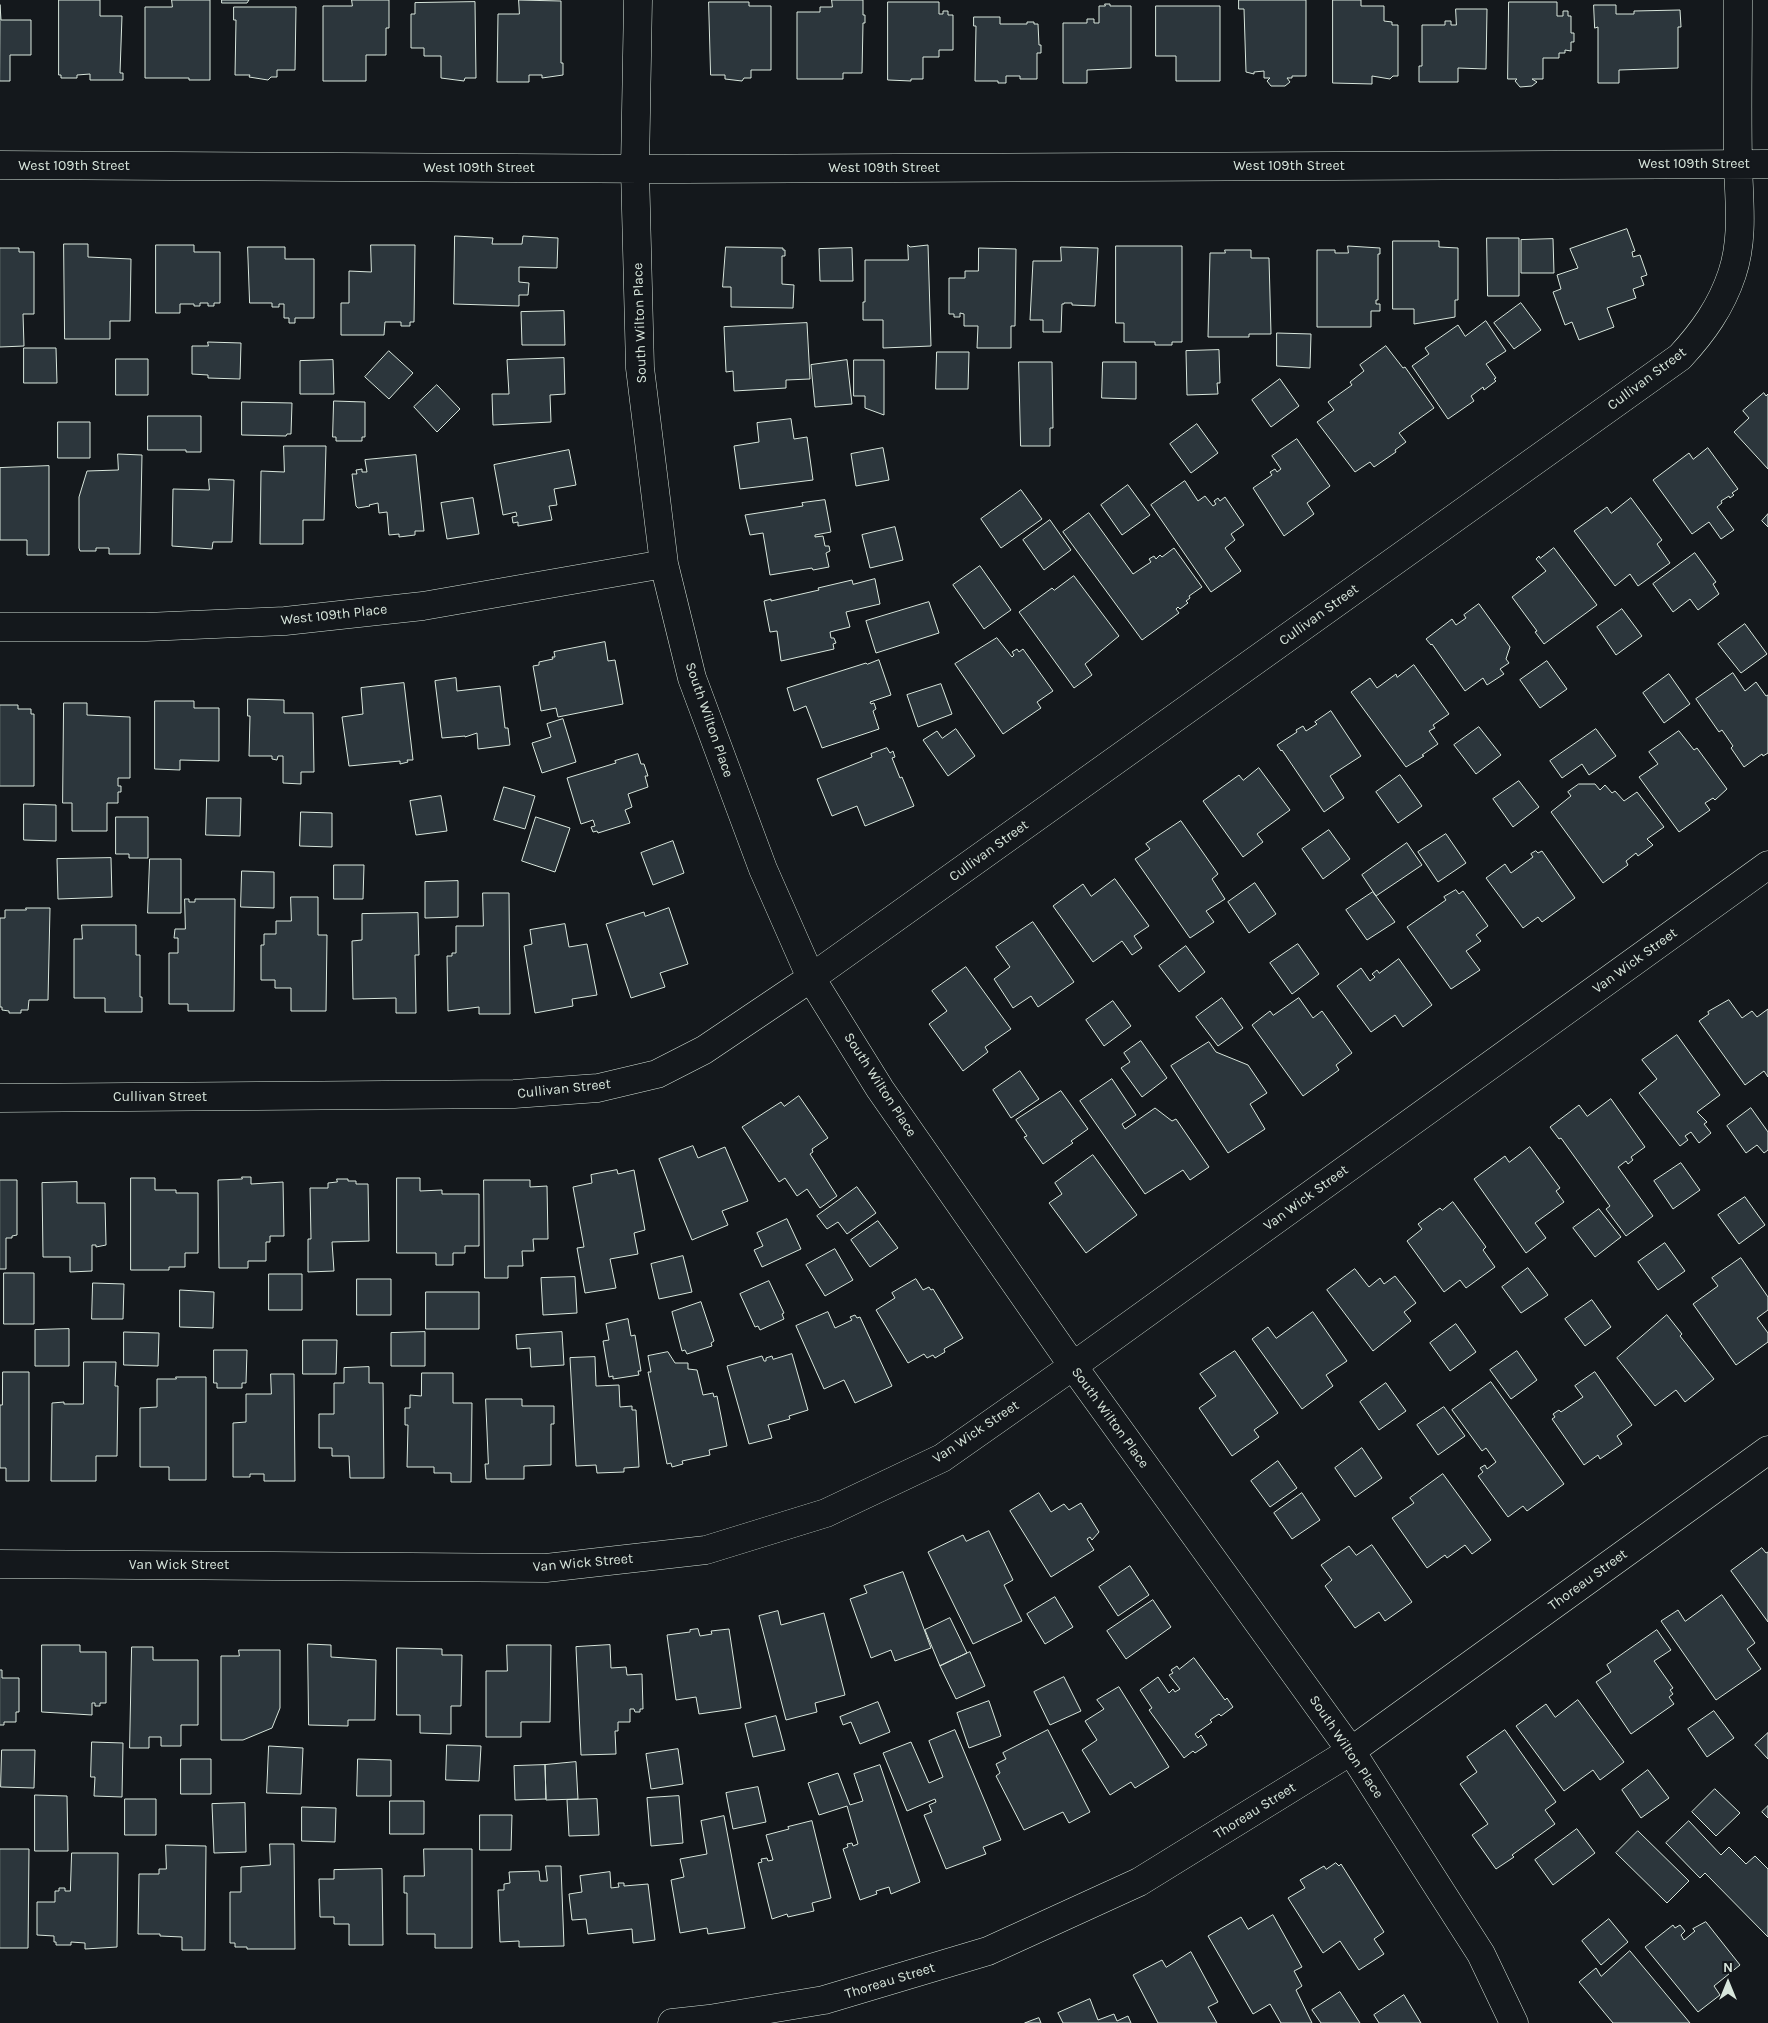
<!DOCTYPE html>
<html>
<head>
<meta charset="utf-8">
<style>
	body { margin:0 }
	#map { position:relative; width:1768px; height:2023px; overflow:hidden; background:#14181c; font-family:Karla,sans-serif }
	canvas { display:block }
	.north { position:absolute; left:1703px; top:1958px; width:50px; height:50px; -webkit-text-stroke:4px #14181c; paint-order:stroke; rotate:0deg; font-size:14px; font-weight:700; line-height:20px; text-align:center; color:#d8e6dc }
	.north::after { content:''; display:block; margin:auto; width:18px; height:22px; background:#d8e6dc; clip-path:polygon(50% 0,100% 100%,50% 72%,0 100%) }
</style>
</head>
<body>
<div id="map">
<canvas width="1768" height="2023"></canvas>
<div class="north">N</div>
</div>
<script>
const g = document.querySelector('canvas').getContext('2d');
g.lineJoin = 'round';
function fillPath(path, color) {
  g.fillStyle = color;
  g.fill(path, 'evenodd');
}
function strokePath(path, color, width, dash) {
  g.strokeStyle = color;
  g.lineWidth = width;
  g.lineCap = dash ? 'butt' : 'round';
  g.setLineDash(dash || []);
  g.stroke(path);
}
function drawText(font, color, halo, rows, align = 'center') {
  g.font = font + ' Karla,sans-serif';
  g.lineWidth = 4;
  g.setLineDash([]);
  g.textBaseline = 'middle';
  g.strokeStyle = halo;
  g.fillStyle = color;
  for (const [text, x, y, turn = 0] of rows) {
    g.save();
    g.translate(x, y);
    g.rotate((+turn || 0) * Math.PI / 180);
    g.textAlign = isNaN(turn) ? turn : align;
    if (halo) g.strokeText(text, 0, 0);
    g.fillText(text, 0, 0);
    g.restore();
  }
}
const building = new Path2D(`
	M59 0H100V16H122L120 73H123V80H90V74L77 75V78H61V75H59Z
	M172 0H210V80H189V78H145V7H172Z
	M222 0H249L247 3H222Z
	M352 0H389V28H386V55H366V81H323V6H352Z
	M519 0 561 1V63H563V75L542 78V75H529V82H497L498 14H519Z
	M832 0H863V15H865V23H863L862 73H843V79H797V12H820V7H832Z
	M1239 0H1306V76H1292V78H1287L1290 82 1285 86H1271L1267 81 1270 78H1264V71L1254 72V74L1246 72 1244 9H1239Z
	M1333 0H1361V6H1384V21L1392 22V25H1398V76H1393L1390 79 1372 76V84L1333 83Z
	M475 2 476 78H465L464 81 441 78V56H424V48H411V14H415V3Z
	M709 2H749V6H771V70H751V78H744L742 81 725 79V75H711Z
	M888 2H939V14H943V11H948V15H953V50H939V57H923V79H911V81L888 80Z
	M1509 2H1557V16H1563V11H1568V16H1571V33H1574V42H1571V51L1565 50V53H1559V58H1543V79H1532L1537 82 1532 86 1520 87 1515 81 1517 79H1508Z
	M1105 4H1110V6H1131V68L1087 70V83H1063V23H1087V19H1094V23H1099V6H1105Z
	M0 5 1 20H31V55H10V81H0Z
	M1594 5H1616V14H1634V11L1680 10 1681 27H1678V68L1619 70V83H1598V27L1595 28Z
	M1156 6H1220V81H1176V56H1156Z
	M234 7H296L295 70H277V77H271L268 80 249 77 250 75H235L236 20H234Z
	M1456 9H1487L1486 69 1458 68V82H1419V66H1422V25H1445V21H1451V25H1456Z
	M974 17H1000V24H1027V22H1034V24H1038L1039 45H1041V53H1037V79H1020V76H1006V83H998V81H975L976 26H974Z
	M1627 229 1635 251 1632 252 1633 257 1640 255 1647 275 1641 277 1644 285 1633 289 1636 298 1607 308 1614 327 1579 340 1572 322 1565 325 1553 292 1561 289 1557 275 1578 268 1570 249Z
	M455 236 493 238 492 244H522L523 236 558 238 557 268 519 267V282L529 283 528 295H519V306L454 304Z
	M1487 238H1519V296H1488Z
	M1553 239 1554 273H1521V240Z
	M1393 241H1439V247L1458 248V300H1455V317L1414 324V309H1393Z
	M64 244H88V257L131 259 130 321H110V339H65Z
	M156 245H194V252H220V303H214V306H208V303H200V306H194V304H180V313H156Z
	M371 245H415L414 322H410V326H401V322H385L384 335H341V303H349V271L371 272Z
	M908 245 910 247 928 245 931 346 883 348V320H863V302H865V260H908Z
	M1116 246H1182V342H1172V345H1155V342H1124V323H1116Z
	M1348 246 1380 248V254H1378V300H1376V304H1380V311H1371V327H1317V250H1335V253H1348Z
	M248 247H285V259H314V318H295V323H289V318H284V304H279V307H272V303H250Z
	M726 247 783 248V250H785V256H782V284L794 285 793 308 731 307V287H723Z
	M1061 247 1098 248 1095 306 1072 305V303H1064V304H1062L1061 332H1043V320H1030L1033 261H1061Z
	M0 248H19V252H34V314H23L24 346 0 347Z
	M852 248 853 281H820L819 249Z
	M979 248 1016 249 1015 326H1011V348H977L978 326H964V314L960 313V317H954V314H949V278H965V271H978Z
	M1225 250H1251V258H1269L1271 334H1249V337H1208L1210 253H1225Z
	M1521 303 1541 330 1514 349 1494 323Z
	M564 311 565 345H522L521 312Z
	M1486 321 1506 351 1486 364 1496 378 1494 379 1496 381 1484 390 1483 387 1471 396 1474 401 1448 419 1412 366 1429 354 1425 348 1458 325 1465 336Z
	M807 323 810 379 786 380V388L734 391 733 371 726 372 724 327Z
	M1277 333 1311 334 1310 368 1277 366Z
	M208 342 241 343 240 379 208 378V375L192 374V346H208Z
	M1386 346 1403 368 1405 367 1434 408 1399 433 1406 442 1395 450 1396 452 1374 467 1370 462 1355 472 1317 422 1334 410 1328 402 1352 385 1350 382 1364 371 1360 365Z
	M24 348H56L57 383H24Z
	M1219 350 1220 383H1217L1218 394 1187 395 1186 351Z
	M389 351 413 373 389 399 365 377Z
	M937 352H969L968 389H936Z
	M564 358 565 394 550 395 551 422 493 425 492 394H509L507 360Z
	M116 359H148V395H116Z
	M333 360 334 394H300V361Z
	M847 360 852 404 815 407 811 365Z
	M854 360H884V415L865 408V396H854Z
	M1019 362H1052L1053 428H1050V446H1021Z
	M1103 362H1136V399L1102 398Z
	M1280 379 1299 406 1271 427 1252 400Z
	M437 385 460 409 437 432 414 407Z
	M1764 393 1766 396 1768 394V469L1734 432 1749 418 1743 411Z
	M334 401 365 402V437H362V441H336V437H333Z
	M242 402 292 403 291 434H287L286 436 242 435Z
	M148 416H201V452H186V450H148Z
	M791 419 794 439 807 437 813 480 740 489 734 446 759 442 757 423Z
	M58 422H90V458H58Z
	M1197 424 1218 453 1191 473 1170 444Z
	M1297 439 1330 486 1307 503 1314 514 1284 536 1253 488 1272 475 1270 472 1275 469 1277 472 1281 469 1272 456Z
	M284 446H326L324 520H303V544H260L261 471 284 472Z
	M883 448 889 480 856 486 851 454Z
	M1708 448 1738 489 1732 493 1734 495 1730 498 1729 496 1721 501 1722 503 1717 507 1734 530 1721 539 1709 522 1692 534 1653 480 1689 453 1693 459Z
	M569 450 576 485 554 489 557 505 549 506 552 520 518 526V522L513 523 512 517 517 516 516 512 503 515 494 465Z
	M118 454 142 455 140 554H109V548H96V551H80L79 548V497L87 471 118 470Z
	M416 455 424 531H415V535L399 537V534L389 535 387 512 379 513 378 503 369 505 370 506 358 508 356 506 352 474H357L356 470 362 469V472H367L365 460Z
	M49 466V555H27V540H0V468Z
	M209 479 234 480 232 542H213L212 549 172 546 173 489 209 490Z
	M1185 481 1198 501 1205 496 1213 506 1216 504 1214 501 1218 498 1220 501 1225 497 1244 525 1231 534 1235 540 1225 548 1241 571 1211 592 1151 505Z
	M1128 485 1150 515 1122 535 1101 505Z
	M1021 490 1042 519 1001 548 981 519Z
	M473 498 479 534 447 539 441 503Z
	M1631 498 1662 540 1657 544 1670 563 1638 586 1630 574 1615 586 1574 531 1607 507 1611 513Z
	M825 500 831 532 815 535V537L823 536 825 546H829L830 551 826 553 829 567 813 570 812 568 770 575 763 533 750 535 745 515 803 506 802 503Z
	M1089 513 1133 574 1151 562 1149 559 1154 556 1156 559 1160 555 1162 557 1174 548 1202 587 1189 596 1190 598 1186 601 1188 603 1180 609 1178 607 1176 609 1179 613 1142 640 1063 532Z
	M1768 514V527L1762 521Z
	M1050 520 1071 550 1044 570 1023 540Z
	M895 527 903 560 870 568 862 535Z
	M1554 548 1597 605 1544 644 1535 632 1537 631 1512 597 1546 571 1536 559 1539 556 1540 558Z
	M1695 553 1716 582 1713 584 1719 594 1698 610 1690 599 1673 612 1653 584Z
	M980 566 1011 610 984 629 953 585Z
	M1074 576 1119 636 1085 664 1092 675 1074 688 1019 612 1052 588 1054 590Z
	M875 579 880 604 846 612 850 627 830 632 831 638H834L836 643 833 644 834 649 781 661 777 631 770 632 764 601 771 599V601L819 590 818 588 852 580 853 584Z
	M929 602 939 633 876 653 866 621Z
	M1479 604 1510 647 1506 659 1509 663 1500 669 1504 674 1487 685 1483 678 1465 691 1432 644 1431 645 1426 639 1452 619 1456 625 1466 618 1464 615Z
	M1622 609 1642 636 1616 655 1597 627Z
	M1745 624 1767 654 1741 673 1718 644Z
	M997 638 1012 657 1014 655 1012 652 1017 649 1019 652 1023 649 1053 691 1037 702 1041 708 1003 734 955 664Z
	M605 642 608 661 615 660 623 704 558 717 556 708 541 711 533 666 539 665V662L553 659 552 657H555L554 652Z
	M879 660 891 695 870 702 871 704 874 703 876 709 873 711 879 729 822 748 806 706 794 711 787 688 866 663 867 664Z
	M1547 661 1567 689 1540 708 1520 680Z
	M1414 665 1449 714 1433 725 1435 728 1429 731 1438 744 1422 755 1424 756 1406 767 1351 692 1370 678 1377 688 1396 674 1397 677Z
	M1733 673 1745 691 1756 682 1766 696 1768 695V753L1763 756 1762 754 1744 767 1731 748 1733 746 1722 730 1719 732 1696 699Z
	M1669 674 1690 704 1664 723 1643 693Z
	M456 678 457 691 500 686 505 728H508L510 745 478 749 477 733 465 737V736L442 738 435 681Z
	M404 683 413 760H407L408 762 400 764V761L349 766 342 717 363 714 361 688Z
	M941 684 952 714 918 727 907 695Z
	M248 699 284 700V713H313L314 772H301V784L283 783V756H278L277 760 272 759V756H249L250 716H248Z
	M155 701H194V708H219V761L180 760V770L155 769Z
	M64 703H87V715L130 717V778H118V786H121V792H118V803H107V831H72V803H63Z
	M0 705H18V709H31V714H34V786H0Z
	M1331 711 1361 756 1330 776 1344 798 1324 812 1282 750 1281 751 1277 745 1297 732 1296 730 1303 726 1306 731 1317 724 1315 722Z
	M563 719 576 762 542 773 532 743 551 737 547 724Z
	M1479 727 1501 755 1476 774 1454 745Z
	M956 729 975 756 948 776 923 740 937 731 942 738Z
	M1596 729 1616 756 1589 775 1582 764 1562 778 1550 761Z
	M1679 731 1694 750 1697 748 1727 789 1715 800 1713 798 1705 803 1710 810 1679 832 1639 777 1658 764 1649 752Z
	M887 748 890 753 893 751 895 757 892 758 900 778 902 777 914 806 865 826 857 806 832 816 817 779 872 757 871 754Z
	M638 754 641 764H644L648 776H645L648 787 628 794 632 807 625 810 630 823 598 833 597 831 593 832 591 827 595 826 593 820 581 824 567 778 616 763 615 761Z
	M1259 768 1290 810 1257 834 1263 842 1243 857 1203 801 1239 775 1243 780Z
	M1400 775 1422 806 1398 823 1376 792Z
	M1519 781 1539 807 1513 827 1493 799Z
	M1579 784H1595L1600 790 1605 785 1612 793 1615 791 1624 801 1637 792 1664 827 1647 839 1653 845 1638 856 1636 853 1626 861 1628 865 1603 883 1551 812 1571 796 1568 792Z
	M504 787 535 796 525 829 494 820Z
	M441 796 447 831 416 835 410 801Z
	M207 798H241L240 836 206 835Z
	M24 804 56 805V841L24 840Z
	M301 812 332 813V847L300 846Z
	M116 817H148V858H129V854H116Z
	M536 817 570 828 555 872 522 861Z
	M1181 821 1218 874 1212 879 1225 899 1206 911 1214 922 1190 938 1135 859 1150 849 1146 844Z
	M1329 830 1350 859 1323 879 1302 849Z
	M1446 834 1466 863 1438 882 1418 852Z
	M673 841 684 873 653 885 641 853Z
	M1407 843 1422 865 1376 896 1362 875Z
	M1536 851 1538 853 1542 851 1575 898 1542 922 1538 917 1523 928 1486 878 1505 864 1511 873 1533 857 1531 854Z
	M111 858 112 897 58 899 57 859Z
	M150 859H181V913H148Z
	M334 865H364L363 899H334Z
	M242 871 274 872V908L241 907Z
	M1115 879 1149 926 1134 936 1142 948 1132 955 1122 941 1093 962 1053 906 1083 884 1091 896Z
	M458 881V917L425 918V882Z
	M1255 883 1276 914 1249 933 1228 902Z
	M1456 890 1459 894 1463 891 1488 926 1476 935 1481 941 1466 951 1480 970 1451 989 1407 927 1446 900 1444 897Z
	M1373 892 1395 922 1367 940 1346 910Z
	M483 893H509L510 1014H479V1007L448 1011 447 956H452V953H456V926H483Z
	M291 897H318V935H327L326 1011H291V988H275V980H261V945H264V934H276V921H291Z
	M185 899H189V902H195V899H235L234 1011H188V1004H169V953H178V938H174L175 929H185Z
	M26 908H50L48 1000H29L28 1010H21V1013H9V1011L2 1010V1007H0V918H5V910H26Z
	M669 908 688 964 660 973 665 987 631 998 606 924 644 912 645 916Z
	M418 913 419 955H415L416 1013H396V998L353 999 352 941 362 940V914Z
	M1033 922 1074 982 1038 1007 1031 996 1013 1008 994 979 1010 967 996 947Z
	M565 924 569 947 587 944 597 995 572 999 573 1006 535 1013 524 946 532 944 530 930Z
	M82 925H136V955H140V997H142V1012H105V998H74V939H82Z
	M1298 944 1319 974 1292 994 1270 963Z
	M1186 946 1205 972 1179 992 1159 966Z
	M1399 959 1432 1005 1403 1027 1395 1015 1371 1032 1337 986 1361 968 1370 981 1375 977 1372 974 1377 970 1379 973Z
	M966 967 1011 1029 985 1047 988 1052 963 1071 929 1024 947 1011 932 991Z
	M1222 998 1243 1028 1218 1046 1196 1017Z
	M1299 998 1313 1018 1322 1011 1352 1053 1336 1065 1339 1070 1303 1096 1252 1025 1270 1011 1273 1015Z
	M1729 1000 1742 1018 1752 1011 1757 1017 1768 1009V1077L1764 1071 1745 1085 1699 1021 1709 1014 1708 1012Z
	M1113 1001 1131 1026 1104 1046 1086 1020Z
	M1677 1035 1720 1095 1697 1112 1707 1122 1704 1124 1711 1133 1699 1143 1691 1132 1685 1136 1688 1140 1680 1146 1639 1093 1657 1079 1642 1060Z
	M1141 1041 1167 1078 1142 1097 1121 1068 1130 1062 1124 1053Z
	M1209 1042 1216 1052 1248 1065 1267 1093 1250 1104 1265 1129 1228 1153 1171 1066Z
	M1020 1071 1039 1099 1011 1118 993 1090Z
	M1112 1079 1136 1115 1122 1124 1125 1129 1155 1108 1172 1121 1176 1119 1209 1167 1190 1180 1183 1170 1145 1194 1080 1101Z
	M1061 1091 1088 1129 1071 1141 1073 1143 1043 1164 1024 1137 1027 1136 1016 1120Z
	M799 1096 828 1138 812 1149 813 1152 810 1154 837 1196 820 1208 807 1189 797 1196 785 1178 779 1182 742 1127 781 1102 784 1106Z
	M1611 1099 1645 1147 1631 1157 1633 1160 1628 1164 1626 1161 1618 1167 1653 1216 1626 1236 1606 1209 1610 1206 1561 1138 1559 1139 1550 1127 1579 1105 1587 1116Z
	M1751 1108 1768 1132V1150L1764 1153 1757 1145 1746 1153 1727 1126Z
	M693 1146 698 1158 725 1147 748 1201 722 1211 728 1225 692 1240 659 1159Z
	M1530 1147 1560 1188 1556 1191 1564 1202 1535 1223 1546 1238 1526 1253 1474 1179 1505 1156 1509 1162Z
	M1093 1155 1137 1215 1086 1253 1049 1203 1062 1194 1055 1183Z
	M1681 1163 1700 1190 1673 1209 1654 1181Z
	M617 1170 618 1174 634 1170 645 1230 634 1233 638 1254 610 1259 616 1288 585 1293 577 1248 584 1247 573 1187 592 1183 591 1175Z
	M242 1177H251V1184L283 1182 284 1236H270V1242H266V1261H248V1268H219L218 1180 242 1179Z
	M131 1178H155V1190H176V1193H198V1253H185V1267H169V1270H131Z
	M397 1178H420V1191L442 1190V1194H479V1246H465V1253H453V1265H436V1253H397Z
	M337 1179H348V1181H356V1184H368L369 1241 332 1242 334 1271 308 1272V1239H311L310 1188H328V1183L337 1182Z
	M0 1180H17V1235L12 1236V1238H6V1269H0Z
	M484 1180H530V1187L547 1186 548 1239H533L534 1251H522L523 1266H508V1278H485Z
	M77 1182V1203H105L106 1245 96 1247V1245H92V1271L70 1272V1257H43L42 1183Z
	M857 1187 876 1213 847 1234 838 1222 827 1229 817 1216Z
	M1745 1197 1765 1225 1739 1244 1718 1215Z
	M1453 1202 1486 1247 1483 1250 1495 1267 1466 1288 1460 1280 1444 1292 1407 1241 1422 1229 1418 1224 1440 1208 1442 1210Z
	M1599 1209 1621 1237 1595 1257 1573 1228Z
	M787 1219 801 1249 762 1267 754 1250 763 1246 757 1233Z
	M878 1221 898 1248 870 1267 851 1240Z
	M1665 1243 1685 1271 1658 1290 1638 1262Z
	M835 1249 853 1280 825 1296 806 1265Z
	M683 1256 692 1292 659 1299 651 1264Z
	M1741 1258 1768 1297V1310L1757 1318 1768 1333V1342L1736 1365 1693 1304 1718 1286 1712 1278Z
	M1528 1268 1548 1295 1521 1313 1502 1287Z
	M1355 1269 1369 1287 1380 1278 1384 1284 1395 1276 1416 1303 1404 1312 1411 1321 1373 1351 1327 1290Z
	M4 1273H34V1324H4Z
	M269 1274H302V1310H269Z
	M575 1277 577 1313 543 1315 541 1278Z
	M357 1279H391V1315H357Z
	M916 1279 923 1290 929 1287 931 1290 933 1289 963 1338 944 1349 945 1352 935 1358 933 1355 927 1358 924 1354 908 1363 876 1310 895 1298 892 1293Z
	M769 1281 784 1313 782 1314 784 1319 760 1330 758 1326 755 1327 740 1294Z
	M93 1283 124 1284 123 1319H92Z
	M180 1290 214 1292 213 1328 180 1327Z
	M426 1292H479V1329H426Z
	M1592 1300 1611 1327 1585 1346 1565 1319Z
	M701 1302 714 1341 711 1343 712 1346 687 1354 685 1350 682 1351 672 1312Z
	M828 1312 835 1328 852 1320 850 1317 855 1315 857 1318 860 1317 892 1386 855 1403 844 1380 824 1389 796 1326Z
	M1313 1312 1347 1361 1326 1375 1333 1386 1302 1409 1252 1339 1268 1327 1276 1338Z
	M1667 1315 1682 1334 1680 1336 1714 1379 1685 1402 1676 1390 1655 1406 1617 1358Z
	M628 1319 631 1336 635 1335 641 1371H638L639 1375 613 1379V1376L609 1377 603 1341 609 1340 606 1324Z
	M1456 1324 1476 1352 1450 1371 1430 1343Z
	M69 1329V1366H35V1330Z
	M124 1332 159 1333 158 1366 124 1365Z
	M425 1332V1366H391V1333Z
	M562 1332 564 1365 531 1367 530 1348 517 1349 516 1335Z
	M303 1340H337L336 1374H303Z
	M214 1350H247L246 1383H242V1388H217V1383H214Z
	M1235 1351 1278 1413 1254 1430 1259 1437 1232 1456 1199 1408 1216 1396 1200 1374Z
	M1517 1351 1537 1380 1511 1399 1490 1370Z
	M668 1352 675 1363H688V1369L697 1370 703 1395 713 1393 714 1397 717 1396 727 1446 709 1450 710 1455 682 1461 683 1464 672 1467 671 1463 667 1464 648 1372H651L648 1356Z
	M792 1354 808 1410 789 1416 790 1419 768 1425 772 1438 749 1444 727 1366 762 1356 764 1361H766V1358L772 1356 773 1359Z
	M595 1357 596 1386 619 1385 620 1407 632 1406V1410H636L639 1467 624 1468V1472L597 1473 596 1465 576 1466 570 1358Z
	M84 1362H116L115 1386H118L117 1456H96V1481H51L52 1403 64 1402V1404H83Z
	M369 1367V1383H383L384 1478H350L349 1456H332V1448H319V1414H334V1383H344V1368Z
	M3 1372H29V1481H6V1468H0V1405H2Z
	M1595 1372 1632 1425 1617 1436 1622 1444 1600 1459 1598 1455 1584 1465 1552 1419 1555 1417 1553 1414 1559 1410 1561 1412 1583 1397 1575 1386Z
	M422 1373H453V1403H472L471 1482H451V1473H434V1467H407L408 1425H405V1408H410V1395L421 1396Z
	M271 1374H294L295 1481H264V1474H250V1477H233V1423L246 1422V1394H271Z
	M176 1377H206V1480H169V1467H140V1408L157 1407V1379H176Z
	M1491 1382 1564 1484 1527 1511 1523 1506 1508 1517 1478 1476 1483 1472 1480 1468 1485 1465 1487 1469 1496 1462 1486 1448 1482 1451 1452 1410Z
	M1386 1383 1406 1411 1379 1430 1360 1402Z
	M486 1399H522V1406H554V1424H551V1465L524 1466V1479H486L485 1464H488Z
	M1444 1407 1465 1436 1438 1455 1417 1425Z
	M1362 1448 1382 1478 1355 1497 1335 1468Z
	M1278 1461 1297 1488 1270 1507 1251 1481Z
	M1443 1474 1491 1540 1472 1554 1465 1545 1447 1558 1445 1555 1427 1568 1392 1518 1414 1503 1410 1498Z
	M1039 1493 1051 1512 1064 1504 1069 1510 1081 1503 1099 1532 1092 1540 1090 1537 1087 1539 1094 1550 1051 1577 1010 1511Z
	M1302 1493 1320 1520 1292 1539 1274 1513Z
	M989 1531 1013 1580 1004 1585 1022 1621 973 1644 928 1552 963 1535 966 1541Z
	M1372 1545 1412 1602 1385 1621 1379 1612 1355 1628 1325 1586 1332 1580 1321 1565 1349 1546 1356 1555Z
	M1762 1548 1766 1553 1768 1552V1622L1731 1571Z
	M1130 1566 1149 1595 1118 1616 1099 1587Z
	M903 1572 931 1648 895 1661 891 1650 871 1658 850 1599 867 1593 864 1586Z
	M1722 1595 1755 1643 1747 1649 1761 1669 1716 1700 1661 1621 1678 1610 1685 1621Z
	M1055 1597 1073 1627 1045 1644 1027 1614Z
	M1153 1600 1171 1627 1126 1659 1107 1631Z
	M778 1611 781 1625 824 1613 845 1695 815 1703 817 1712 786 1720 759 1616Z
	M950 1618 967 1653 940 1666 925 1630Z
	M698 1629 700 1636 712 1634 711 1631 729 1629 741 1708 699 1714 696 1697 676 1700 667 1635 690 1632V1630Z
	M1657 1630 1671 1650 1654 1661 1673 1688 1670 1690 1673 1694 1669 1697 1674 1704 1631 1734 1596 1682 1611 1672 1607 1665Z
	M308 1644 331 1645V1657L376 1660 375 1720H348V1726L309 1725Z
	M42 1645H80V1652H106V1703H100V1706H95V1703H92V1715L42 1712Z
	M507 1645H551L550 1722H521V1737H486V1671H507Z
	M610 1645 611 1668 626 1667 627 1675 642 1674 643 1709H640V1712H635L634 1709H630V1722H618V1731H615L616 1754 581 1755 576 1647Z
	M132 1647H153V1660H198V1725H181V1746H161V1737H149V1748H130Z
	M397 1648 442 1649V1655H462L461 1706H451V1734L420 1733V1715H397Z
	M239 1650H280V1708L272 1728 243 1740H221V1656H239Z
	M970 1652 985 1686 956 1699 940 1666Z
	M1194 1658 1225 1700 1227 1698 1233 1707 1221 1716 1219 1714 1210 1720 1212 1722 1195 1734 1198 1738 1201 1735 1207 1745 1195 1753 1193 1751 1184 1758 1149 1710 1152 1708 1140 1690 1158 1677 1169 1693 1173 1689 1175 1692 1180 1689 1169 1675 1173 1673 1171 1670 1177 1666 1179 1669Z
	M0 1670H2V1678H19V1712H16V1722H4V1725H0Z
	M1064 1677 1081 1711 1050 1725 1034 1692Z
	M1119 1687 1169 1767 1135 1788 1131 1782 1110 1795 1082 1750 1097 1740 1085 1721 1104 1709 1097 1700Z
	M1578 1700 1624 1762 1600 1780 1593 1770 1564 1791 1516 1726 1546 1704 1555 1717Z
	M989 1701 1001 1736 969 1748 957 1713Z
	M878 1702 890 1732 860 1744 851 1722 843 1725 840 1717Z
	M1714 1711 1734 1738 1707 1757 1688 1729Z
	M776 1716 785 1750 753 1757 745 1724Z
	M955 1730 1001 1840 983 1847 986 1854 946 1869 924 1815 932 1812 929 1805 936 1802 935 1799 907 1811 883 1753 911 1742 929 1783 943 1777 929 1741Z
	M1048 1730 1090 1812 1069 1823 1063 1812 1024 1830 996 1776 1000 1773 996 1764 1006 1759 1003 1753Z
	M1505 1730 1556 1802 1545 1810 1555 1824 1512 1855 1514 1857 1496 1869 1472 1835 1488 1824 1460 1784 1477 1772 1467 1757Z
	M1768 1733V1759L1755 1745Z
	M92 1742 123 1743 122 1797 94 1796 95 1777H91Z
	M447 1745 481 1746 479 1781 446 1780Z
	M269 1746 303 1748 301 1794 267 1793Z
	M678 1749 683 1784 651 1789 646 1754Z
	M2 1750H35L34 1788 1 1787Z
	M181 1759H211V1794H181Z
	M358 1759 391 1760V1796H357Z
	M576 1762 578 1799 546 1800 545 1765Z
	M545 1765 546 1799 515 1800 514 1766Z
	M880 1765 920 1882 891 1894 889 1887 876 1891 877 1894 860 1900 843 1849 848 1847 847 1844 852 1843 853 1846 858 1844 847 1806 819 1815 808 1783 838 1773 850 1805 863 1801 854 1774Z
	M1648 1770 1669 1798 1641 1818 1622 1790Z
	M758 1787 766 1822 733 1829 726 1793Z
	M1715 1789 1740 1813 1716 1836 1692 1812Z
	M35 1795 67 1796 68 1851H35Z
	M679 1796 683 1843 651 1846 647 1798Z
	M125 1799H156V1835H125Z
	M597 1799 599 1835 569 1836 567 1800Z
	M390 1801H424V1834H390Z
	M245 1803 246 1852 214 1853 212 1804Z
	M1768 1806V1818L1762 1812Z
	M302 1807 336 1808 335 1842 302 1841Z
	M480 1815H512L511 1850H480Z
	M724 1816 745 1928 708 1934 707 1928 680 1933 671 1880 684 1877 680 1859 707 1854 701 1821Z
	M812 1821 831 1898 812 1903 814 1911 788 1917 787 1914 772 1919 758 1863 762 1862 761 1859 767 1858 768 1861 773 1860 766 1835 789 1829 788 1827Z
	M1689 1821 1721 1855 1729 1847 1746 1864 1755 1856 1768 1869V1937L1705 1873 1700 1878 1666 1843Z
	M1577 1829 1595 1853 1553 1885 1535 1860Z
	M1638 1831 1689 1881 1667 1903 1616 1853Z
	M270 1844H294L295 1949H247V1947H235V1943H230V1892H241V1867L270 1865Z
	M166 1845 206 1846 205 1950H182V1937L160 1936V1934H138L139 1874H159V1869H166Z
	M0 1849H29L28 1948H0Z
	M424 1849H472V1948H435V1934H407V1893H404V1876H424Z
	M72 1853H118L117 1947 85 1949V1943L71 1942V1945H56V1942H54V1936L37 1935V1902H55V1891H59V1888H65V1891H70Z
	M1336 1863 1339 1866 1341 1864 1384 1932 1374 1939 1384 1954 1359 1970 1340 1941 1323 1953 1288 1898 1305 1888 1300 1880 1324 1866 1326 1869Z
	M546 1866H561L564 1946 519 1947V1941L500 1942 498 1890H504V1884L510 1883 509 1872 539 1871 540 1881H547Z
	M382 1869 383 1945H349V1924H334V1917H320L319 1879H334V1870Z
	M610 1872 611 1888 619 1887 618 1883H624V1886L648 1884 655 1940 633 1943 632 1929 588 1934 586 1919 572 1920 569 1894 582 1892 580 1876Z
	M1273 1915 1302 1967 1294 1971 1302 1986 1296 1990 1312 2023H1281L1270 2004 1253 2014 1208 1936 1241 1917 1248 1929Z
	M1609 1919 1628 1942 1601 1965 1582 1941Z
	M1706 1922 1740 1965 1714 1986 1720 1995 1698 2012 1645 1947 1673 1925 1675 1928 1680 1925 1685 1931 1681 1935 1684 1940 1695 1931 1693 1929Z
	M1630 1951 1690 2023H1613L1579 1982 1596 1968 1601 1976Z
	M1191 1952 1218 2002 1208 2007 1217 2023H1158L1133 1975 1162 1960 1166 1967Z
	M1340 1992 1360 2023H1321L1312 2010Z
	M1404 1995 1421 2023H1379L1374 2015Z
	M1090 1999 1098 2020 1114 2014 1117 2021 1128 2016 1131 2023H1063L1058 2013Z
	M1039 2018 1041 2023H1025Z`);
fillPath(building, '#2c363c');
strokePath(building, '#d8e6dc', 1);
const minor = new Path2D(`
	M638 0 635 169 640 368 664 564 692 678 763 869 811 978 880 1089 1073 1366 1351 1751 1481 1954 1514 2023
	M0 165 683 169 1768 164
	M0 627H146L285 621 423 606 664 564
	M0 1098 514 1094 598 1088 657 1074 704 1050 811 978 1680 357C1703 332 1721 307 1732 274 1744 238 1739 201 1738 164 1737 110 1738 55 1738 0
	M0 1564 546 1568 706 1550 826 1513 942 1458 1073 1366 1768 865
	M672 2023 709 2019 824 2000 988 1951 1139 1882 1351 1751 1768 1450`);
strokePath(minor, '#d8e6dc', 29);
strokePath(minor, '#14181c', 28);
drawText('14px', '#d8e6dc', '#14181c', [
	["West 109th Street",1694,164],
	["West 109th Street",74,166],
	["West 109th Street",1289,166],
	["West 109th Street",479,168],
	["West 109th Street",884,168],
	["South Wilton Place",640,323,-92],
	["Cullivan Street",1647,379,-37],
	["West 109th Place",334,615,-6],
	["Cullivan Street",1319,615,-36],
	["South Wilton Place",709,720,71],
	["Cullivan Street",989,851,-36],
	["Van Wick Street",1635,961,-36],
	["South Wilton Place",880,1085,57],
	["Cullivan Street",564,1089,-6],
	["Cullivan Street",160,1097],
	["Van Wick Street",1306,1198,-36],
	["South Wilton Place",1110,1418,54],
	["Van Wick Street",976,1432,-34],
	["Van Wick Street",583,1563,-5],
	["Van Wick Street",179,1565],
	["Thoreau Street",1588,1580,-36],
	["South Wilton Place",1346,1747,56],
	["Thoreau Street",1255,1811,-32],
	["Thoreau Street",890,1981,-17]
]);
</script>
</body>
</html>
